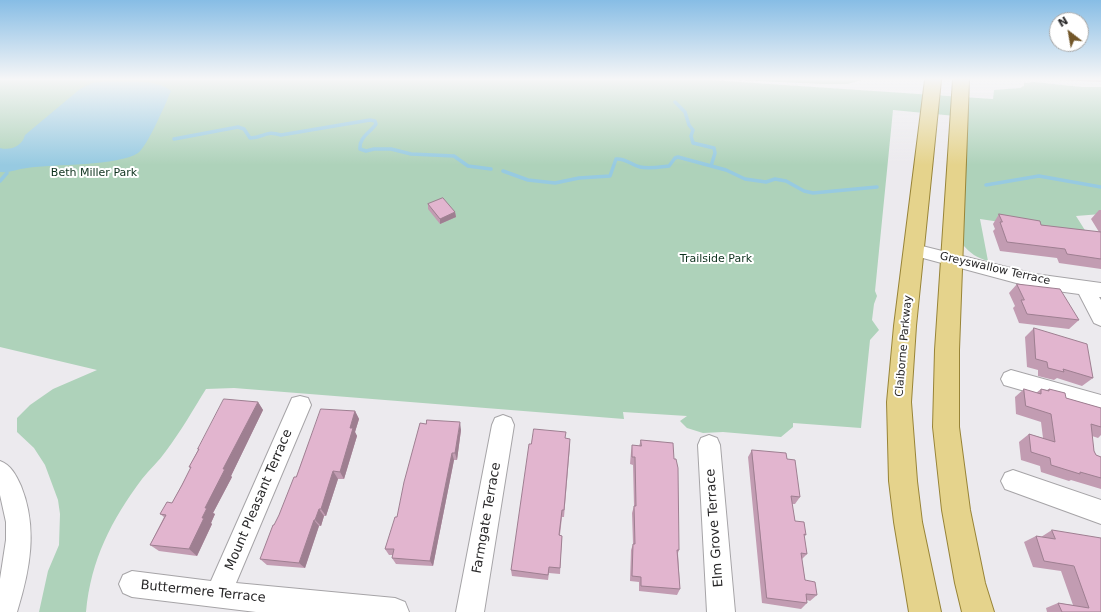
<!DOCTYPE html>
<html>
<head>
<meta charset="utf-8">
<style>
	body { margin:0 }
	#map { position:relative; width:1101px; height:612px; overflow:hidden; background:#eceaee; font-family:"DejaVu Sans",sans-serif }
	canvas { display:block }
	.north { position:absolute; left:1049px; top:12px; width:40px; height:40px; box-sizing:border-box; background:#fff; border:1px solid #a9a9a9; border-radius:50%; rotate:329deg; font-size:11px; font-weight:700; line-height:16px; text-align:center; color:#282728 }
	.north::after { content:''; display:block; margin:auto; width:14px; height:18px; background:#725629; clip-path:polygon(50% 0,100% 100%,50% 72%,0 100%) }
</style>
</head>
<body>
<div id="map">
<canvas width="1101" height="612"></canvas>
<div class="north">N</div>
</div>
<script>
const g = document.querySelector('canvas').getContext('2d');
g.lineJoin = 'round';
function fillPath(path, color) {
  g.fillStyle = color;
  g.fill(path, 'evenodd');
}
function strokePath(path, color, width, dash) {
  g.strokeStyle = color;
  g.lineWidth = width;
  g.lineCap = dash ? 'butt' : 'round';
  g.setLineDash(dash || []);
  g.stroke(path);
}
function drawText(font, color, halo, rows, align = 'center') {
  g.font = font + ' "DejaVu Sans",sans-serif';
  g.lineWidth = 4;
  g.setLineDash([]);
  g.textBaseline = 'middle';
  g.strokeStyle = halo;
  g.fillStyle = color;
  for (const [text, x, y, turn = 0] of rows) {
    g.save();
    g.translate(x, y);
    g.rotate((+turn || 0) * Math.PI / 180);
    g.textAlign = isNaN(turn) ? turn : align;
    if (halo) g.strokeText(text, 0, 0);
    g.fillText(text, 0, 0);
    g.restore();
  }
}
fillPath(new Path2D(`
	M0 80H713H710L993 99 994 90 1020 88 1024 86V83L1035 82 1082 87H1101V214L1076 216 1088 235 980 219 988 261C977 258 970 253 963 245L966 117 893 110 875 291 877 296 874 304 872 320 879 330 870 340 861 428 793 423V427L781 437 723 432 703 433 687 428 680 421 687 416 623 412 624 419 234 388 206 389C193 410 181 431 166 451 159 461 150 469 142 479 111 521 91 559 86 612H39L48 571 59 545 60 514 58 500 45 465 34 448 17 432V418L30 405 53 389 97 370 0 347Z
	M737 80H861L848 84H823Z`), '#aed2ba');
fillPath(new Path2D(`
	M108 81C125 82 159 79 171 91 166 103 147 147 138 153 119 166 53 164 27 168 17 169 10 173 0 172V148C11 151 22 146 25 135L80 89 92 83Z`), '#97cae1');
strokePath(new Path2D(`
	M675 102 685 112 689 125 693 130 691 136 693 143 714 148 715 153 711 166
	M174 139 238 127 244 129 250 138C265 138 263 130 281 135L370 120 375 121 376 124C370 133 359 137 360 149L366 151 374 149H391L411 154 454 156 468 166 491 169
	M503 171 528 180 555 183 579 178 610 176 616 159C626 158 631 165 640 167 649 169 660 167 669 166L675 158 678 157 726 170 745 179 766 182 775 179 786 181 804 191 813 193 877 187
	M0 181 7 173
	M986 185 1039 176 1101 187`), '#97cae1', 3.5);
const minor = new Path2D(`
	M914 244 1035 274 1101 283V297H1099L1101 300V326L1094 323 1079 294 1035 288 908 254 905 250 908 246Z
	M1011 370 1101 395V413L1004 385 1001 379 1004 373Z
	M300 396 308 398 311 405 236 583 395 598 405 602 409 612H256L132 597 123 593 119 584 123 575 132 571 211 581 292 398Z
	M503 415 511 418 514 425 484 612H456L492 425 495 418Z
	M709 435 717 438 720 445 735 612H707L698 445 701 438Z
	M0 461C11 465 16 475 21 486 38 528 30 570 17 612H0V579L6 540V522L0 495Z
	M1013 470 1101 500V524L1005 489 1001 481 1005 473Z`);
const major = new Path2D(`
	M925 80H941L916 326 911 402 917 481 922 522 941 612H909L894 522 889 481 887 402 894 326Z
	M953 80H969L959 350V427L970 510 985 583 994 612H962L955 583 942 510 933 427 935 350Z`);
strokePath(minor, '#a6a4a7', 2);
strokePath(major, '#988437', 2);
fillPath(minor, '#fff');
fillPath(major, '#e5d38c');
fillPath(new Path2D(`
	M1058 80H1101V82Z
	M428 204 455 212 456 217 440 224 428 209Z
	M1099 210H1101V269L1059 263 1057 258 1000 251 993 231 995 229 993 224 999 214 1041 225 1099 232 1091 219Z
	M1017 284 1079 320 1069 329 1019 323 1013 308 1015 306 1009 293Z
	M1034 328 1093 378 1082 386 1057 378 1054 380 1038 376V370L1027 367 1025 337Z
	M1024 389 1036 393 1041 389 1047 390 1049 389 1066 398 1101 408V435L1098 438 1092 436 1094 451 1096 455 1101 457V489L1071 480 1069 481 1041 472 1040 466 1021 460 1019 442 1029 434 1043 438 1041 422 1016 414 1015 397Z
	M258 402 263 410 231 476 232 477 213 513 215 514 211 523 212 524 197 556 159 551 150 545 164 517 160 514 172 503 191 468 189 467 198 450V449Z
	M355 411 359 419 355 432 357 436 344 479H338L326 516H324L321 526H319L305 568 267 565 260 559 296 477Z
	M461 430 457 460H454L433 566 396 564 392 558 393 555H389L385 549 397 517Z
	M566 438 570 446 564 517H562L560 535 562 536 560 574 549 573 548 580 512 576 511 570 531 444Z
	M641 440 679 550 678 553 680 589 677 595 639 591V582L630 581 631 550 633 544 632 513 634 506 633 465 630 464 631 452 632 445 639 446Z
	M752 450 800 497 795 504H792L795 521 806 535 804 536 807 554 802 559 805 580 817 595 810 601 807 600V603L801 609 762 603 748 457Z
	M1052 530 1101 612H1047L1046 608 1058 603 1073 605 1061 571 1033 567 1024 542 1036 536 1041 537Z`), '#c29cb2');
fillPath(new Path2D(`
	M455 212 456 217 440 224V219Z
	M258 402 263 410 231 476 232 477 213 513 215 514 211 523 212 524 197 556 189 549 202 518 205 508 223 469Z
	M355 411 359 419 355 432 357 436 344 479 340 472 350 428Z
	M460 422 461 430 457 460 455 453Z
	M452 453 454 460 433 566 430 561Z
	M333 471 338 479 326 516 321 509Z
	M319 509 324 516 321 526 315 520Z
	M314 520 319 526 305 568 299 563Z`), '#9e7f91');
const building = new Path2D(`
	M443 198 455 212 440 219 428 204Z
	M999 214 1040 221 1041 225 1101 232V259L1067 254 1065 249 1007 242 1000 222H1002Z
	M1017 284 1060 289 1079 320 1027 314 1021 300H1024Z
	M1034 328 1087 344 1093 378 1063 369 1064 372 1048 368 1047 362 1036 359Z
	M1024 389 1041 394V389L1049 391V389L1065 393 1066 398 1101 408V427L1091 424 1094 451 1096 455 1101 457V478L1080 472V474L1051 465 1050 458 1031 452 1029 434 1055 442 1051 414 1026 406Z
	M224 399 258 402 223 469H225L205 508H207L202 518H204L189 549 150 545 166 515 160 514 167 502 172 503 182 485 191 467H189L199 449H198Z
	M321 409 355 411 350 428H353L340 472 333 471 321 509H319L315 520H314L299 563 260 559 273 525H274L279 515 294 477H296Z
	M427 420 460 422 455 453H452L430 561 392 558 394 549H385L395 517H397L404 482 420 423 426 424Z
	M534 429 566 432 565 438 570 439 564 510H562L559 535 562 536 560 568 549 567 548 575 511 570 529 444H531Z
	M641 440 673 443 674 459H676L678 468 679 550H677L680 589 641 586V577L632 576 633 544H635L634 506H636L635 457H632V445L641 446Z
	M752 450 786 453 787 459 795 460 800 497 791 496 795 521 804 522 806 535 804 534 807 554 801 553 805 580 815 582 817 595 806 594 807 603 767 598Z
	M1052 530 1101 538V612H1062L1058 603 1089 608 1074 566 1044 561 1036 536 1055 539Z`);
fillPath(building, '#e2b5cf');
strokePath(building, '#9e7f91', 1);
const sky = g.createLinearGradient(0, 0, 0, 165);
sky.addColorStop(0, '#87bde5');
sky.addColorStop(0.48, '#f6f6f7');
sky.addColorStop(1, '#f6f6f700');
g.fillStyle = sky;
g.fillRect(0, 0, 1101, 165);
drawText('11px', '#0e321e', '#fff', [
	["Beth Miller Park",94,173],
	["Trailside Park",716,259]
]);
drawText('11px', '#282728', '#fff', [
	["Greyswallow Terrace",995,269,13],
	["Claiborne Parkway",904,346,-85]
]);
drawText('13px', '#282728', '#fff', [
	["Mount Pleasant Terrace",259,500,-67],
	["Farmgate Terrace",487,518,-80],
	["Elm Grove Terrace",715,528,-94],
	["Buttermere Terrace",203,592,6]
]);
</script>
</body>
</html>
